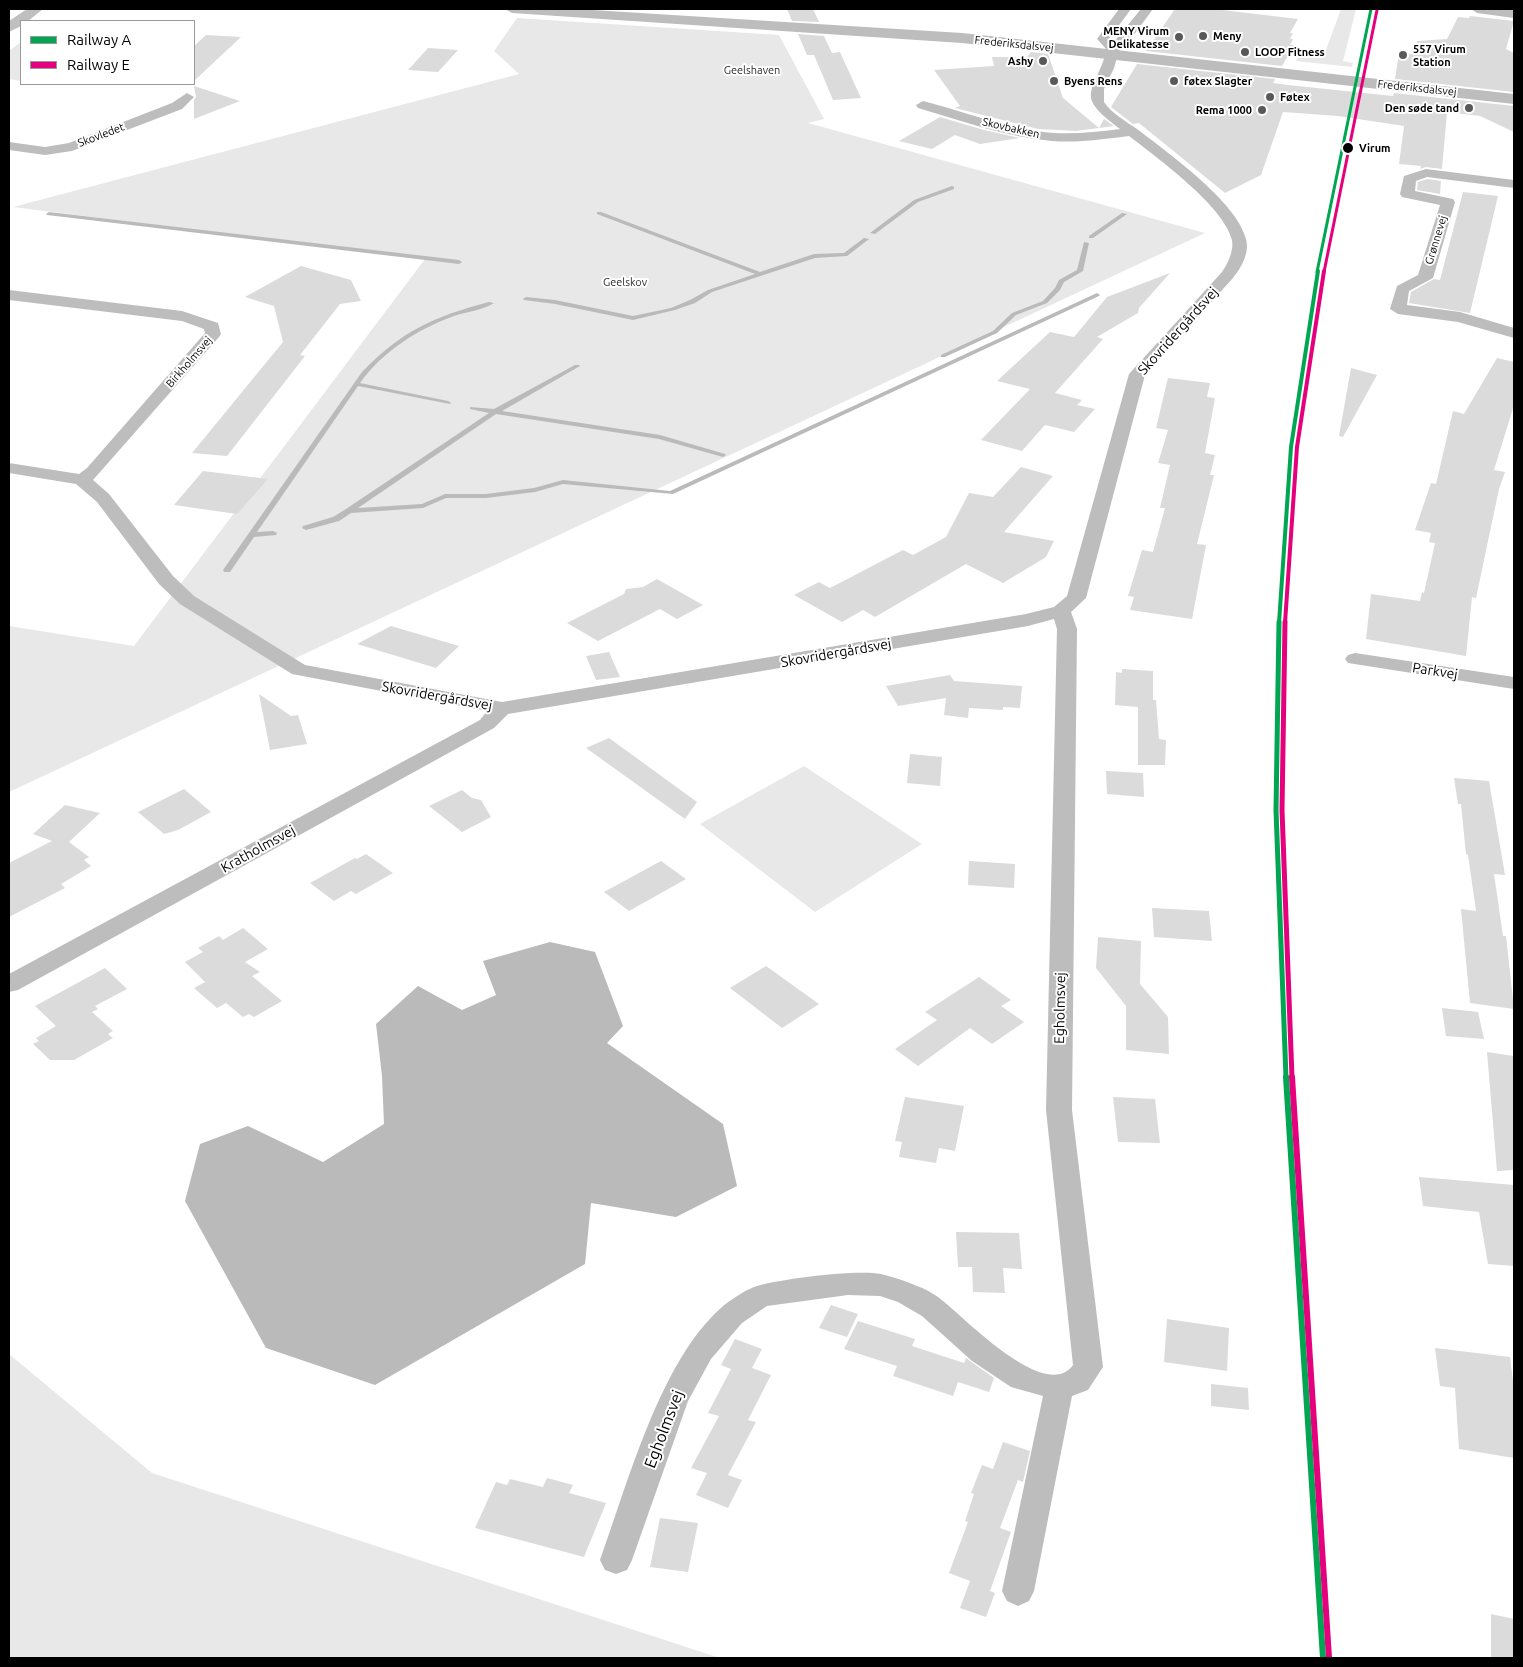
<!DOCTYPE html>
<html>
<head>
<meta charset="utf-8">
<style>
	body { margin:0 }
	#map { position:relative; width:1523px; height:1667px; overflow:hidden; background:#fff; font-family:Ubuntu,sans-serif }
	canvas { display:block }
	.frame { position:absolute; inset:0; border:10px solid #000; pointer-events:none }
	.legend { position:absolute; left:20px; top:20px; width:175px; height:65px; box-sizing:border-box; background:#fff; border:1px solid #999; margin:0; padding:6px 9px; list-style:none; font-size:15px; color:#000 }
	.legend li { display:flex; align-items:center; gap:10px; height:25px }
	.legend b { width:25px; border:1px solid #999 }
</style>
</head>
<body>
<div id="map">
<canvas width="1523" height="1667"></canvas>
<div class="frame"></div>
<ul class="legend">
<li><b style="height:6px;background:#00a651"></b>Railway A</li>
<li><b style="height:6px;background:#e5007d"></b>Railway E</li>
</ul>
</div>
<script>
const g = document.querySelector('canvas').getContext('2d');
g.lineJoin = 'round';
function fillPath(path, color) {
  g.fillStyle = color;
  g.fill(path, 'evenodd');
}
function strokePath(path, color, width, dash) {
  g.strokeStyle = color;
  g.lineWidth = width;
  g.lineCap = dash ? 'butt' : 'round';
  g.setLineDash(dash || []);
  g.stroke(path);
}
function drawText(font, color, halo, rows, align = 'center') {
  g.font = font + ' Ubuntu,sans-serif';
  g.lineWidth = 4;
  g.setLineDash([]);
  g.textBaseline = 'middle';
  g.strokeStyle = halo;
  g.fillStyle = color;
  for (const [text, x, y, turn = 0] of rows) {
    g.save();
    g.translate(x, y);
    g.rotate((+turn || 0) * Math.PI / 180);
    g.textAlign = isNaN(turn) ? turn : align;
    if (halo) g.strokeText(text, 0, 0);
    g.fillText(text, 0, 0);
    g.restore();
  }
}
fillPath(new Path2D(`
	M1341 9H1356L1343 61 1353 63 1352 67 1296 61 1299 56 1323 58Z
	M517 18 779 35 824 119 808 123 1205 233 9 792V626L134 646 425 259 13 207 519 74 494 51Z
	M21 42V81L9 79V51Z
	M804 766 922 844 815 912 700 824Z
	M9 1354 152 1473 720 1658H9Z`), '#e8e8e8');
fillPath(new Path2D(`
	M550 942 595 952 623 1026 607 1043 723 1124 737 1186 676 1217 591 1203 585 1264 375 1385 266 1348 185 1201 200 1144 248 1126 323 1162 384 1124 382 1076 376 1024 418 986 462 1010 496 995 483 961Z`), '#bababa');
fillPath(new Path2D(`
	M952 186 954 187V189L918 202 875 234 870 233 914 200Z
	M49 212 459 260 462 262 459 264 47 215 46 214Z
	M597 212H601L760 272 814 254 844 253 864 238 869 239 847 256 815 258 712 292 695 303 675 310 633 320 555 304 524 300 523 299 526 297 555 300 633 316 671 308 690 300 708 290 755 274 597 214Z
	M1122 213 1127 214 1093 238H1089V236Z
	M1084 242 1089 243 1083 271 1064 282 1060 290 1047 303 1016 315 997 333 945 357H941V355L993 331 1012 313 1043 301 1055 288 1059 280 1077 270Z
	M1097 293 1100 295 1099 296 673 494 563 484 535 492 486 498H446L423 508 351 513 339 521 306 530 302 528 303 526 333 517 346 509 489 413 470 409V407L494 409 575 365H579L580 366 502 411 660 435 725 454 726 455 723 457 659 439 496 414 358 508 422 504 445 494H486L534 488 563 480 670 491Z
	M489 302 494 303C483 310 466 312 454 316 418 329 383 351 360 383L448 401 451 403 450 404 358 386 257 532 273 531 277 533 276 535 254 537 230 572H224L223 570 362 372C403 330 433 317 489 302Z`), '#bababa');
fillPath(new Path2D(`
	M787 9H813L819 22 792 21Z
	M1175 9H1214L1298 19 1290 33H1293L1290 39H1293L1290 45H1294L1282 66 1146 51Z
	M1470 16 1514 21 1506 49 1514 53V92L1395 79 1399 53 1413 54 1417 41 1447 39 1458 17 1469 18Z
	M798 34 824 36 832 53 840 52 861 98 833 100 814 55H807Z
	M206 35 241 37 194 81V46Z
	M428 48 458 50 438 72 408 70Z
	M1031 52 1048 54 1063 98 1099 128 1104 119 1114 126 1076 131 1038 129 955 108 960 106 934 70 994 66 992 57H1027Z
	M1137 64 1275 79 1273 83 1288 85 1393 96 1394 93 1514 106V132L1480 116 1447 112 1442 169 1426 167 1420 169 1421 166 1399 164 1404 126 1338 116 1283 112 1261 175 1225 193 1139 123 1133 124 1111 107Z
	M194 86 240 101 194 119V100L196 97Z
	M940 117 984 130 1020 138 980 144 955 135 932 149 899 141Z
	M1427 179 1441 181 1440 194 1417 190 1418 182Z
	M1463 192 1498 196 1470 313 1409 303 1411 292 1434 279 1440 280Z
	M301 266 351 280 361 301 340 304 300 355 305 356 227 456 192 453 283 342 274 306 245 297Z
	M1170 273 1139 308 1138 313 1097 337 1103 339 1055 393 1082 400 1077 405 1095 409 1074 432 1045 425 1022 451 981 440 1030 389 997 381 1050 332 1074 337 1107 297Z
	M1497 358 1514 362V405L1494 470 1505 472 1499 489 1476 598 1472 597 1466 656 1366 639 1371 594 1420 601 1422 592 1424 593 1435 543 1429 542 1431 533 1415 530 1431 483 1436 484 1453 411 1464 414Z
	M1351 368 1377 375 1343 437 1339 436Z
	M1168 378 1210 383 1207 397 1215 398 1205 453 1215 455 1210 475H1214L1197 544 1206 545 1192 619 1130 610 1134 597 1128 596 1142 550 1153 552 1165 508H1160L1170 465 1158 463 1168 430 1156 428Z
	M1021 467 1053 476 1004 532 1054 541 1046 557 1003 583 966 564 875 617 863 610 842 622 794 595 819 582 830 588 903 550 913 555 946 537 969 493 993 497Z
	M203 471 268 479 237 514 174 505Z
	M657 579 703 605 677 619 660 609 598 641 567 623 624 594 626 589 643 587Z
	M391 626 459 646 436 668 357 644Z
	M609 652 620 677 596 680 586 656Z
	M1122 669 1153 671V700H1156L1159 739 1166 740 1165 765H1138V707L1115 705 1116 672 1122 673Z
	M950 675 954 681 1022 686 1020 708 1003 707V710L969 708 968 718 944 715 946 698 898 706 886 686Z
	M259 694 291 716 298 715 307 744 270 750Z
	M609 738 697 802 685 819 586 748Z
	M910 754 942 757 940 786 907 783Z
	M1106 771 1143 773 1144 797 1107 794Z
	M1454 778 1489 781 1505 875 1494 874 1503 936H1506L1514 1009 1470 1003 1461 909 1476 911 1468 855 1466 854 1461 804H1458Z
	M184 789 211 812 178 830 164 834 138 812Z
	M462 790 472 798 481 800 491 817 462 832 429 806Z
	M65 805 100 813 69 842 89 857 84 860 91 866 61 884 65 888 9 917V863L52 841 33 834Z
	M366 854 393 873 356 894 351 891 334 901 310 883 355 858 357 859Z
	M661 861 686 879 629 911 604 892Z
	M969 861 1015 864 1014 888 968 885Z
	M1152 908 1209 911 1212 941 1154 937Z
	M243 928 268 949 245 962 260 972 252 976 282 1001 254 1017 249 1014 243 1017 226 1003 217 1008 194 988 205 982 185 962 203 952 198 948 219 936 223 940Z
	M1098 937 1141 941 1140 984 1168 1017 1169 1054 1126 1050V1006L1096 968Z
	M766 966 819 1004 782 1028 730 988Z
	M105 968 127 989 95 1006 98 1009 92 1012 113 1031 108 1034 113 1038 74 1060H50L33 1044 39 1041 36 1038 56 1026 35 1006Z
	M979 977 1011 1000 1001 1006 1024 1022 992 1044 970 1028 918 1066 895 1049 937 1020 925 1012Z
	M1442 1008 1478 1012 1484 1039 1446 1036Z
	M1487 1052 1514 1056V1170L1497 1171Z
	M905 1097 964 1106 955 1151 939 1148 936 1163 899 1157 902 1142 895 1141Z
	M1113 1097 1155 1099 1160 1143 1118 1142Z
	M1419 1177 1514 1185V1266L1488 1264 1479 1212 1423 1206Z
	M956 1232 1019 1233 1022 1269 1003 1268 1005 1293 973 1292 972 1267H958Z
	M831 1305 858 1314 847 1337 819 1328Z
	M1167 1319 1229 1328 1227 1371 1164 1362Z
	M858 1321 915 1339 912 1346 964 1363 966 1358 994 1378 989 1392 958 1382 953 1396 893 1376 897 1366 844 1349Z
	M735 1339 762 1349 752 1368 771 1375 748 1420 756 1422 728 1475 742 1480 728 1508 696 1495 707 1473 691 1468 719 1416 708 1413 731 1369 721 1365Z
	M1435 1348 1510 1357 1514 1390V1458L1459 1449 1455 1388 1440 1386Z
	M1211 1384 1248 1388 1249 1410 1211 1406Z
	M1003 1442 1030 1451 1023 1482 1018 1480 1000 1528 1011 1532 990 1591 995 1593 986 1617 960 1608 970 1581 949 1573 968 1522 965 1521 974 1494 971 1493 982 1465 993 1469Z
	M547 1478 573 1485 569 1493 606 1503 584 1557 475 1528 496 1482 507 1485 510 1479 543 1487Z
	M660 1518 698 1523 688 1572 650 1567Z
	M1491 1614 1514 1619V1658H1491Z`), '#dbdbdb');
fillPath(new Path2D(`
	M1119 9H1131L1109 39 1113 43 1141 9H1153L1127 44 1119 51 1114 68 1104 89V102C1111 113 1127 122 1137 129 1167 152 1237 202 1246 239 1250 253 1241 268 1233 278L1145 375 1086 598 1071 612 1077 629 1072 1110 1103 1367 1088 1390 1072 1396 1034 1591 1029 1601 1018 1606 1007 1601 1002 1591 1043 1396 1011 1387 972 1361 922 1316 898 1302 880 1296 848 1295 767 1306 742 1323 711 1359 688 1401 632 1560 627 1570 616 1574 605 1570 600 1560C628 1483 660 1361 722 1307 730 1300 744 1291 754 1287 776 1279 858 1269 881 1274 893 1277 906 1281 917 1286 926 1289 936 1295 943 1301 966 1319 1046 1403 1073 1365L1046 1110 1057 629 1054 619 1028 626 508 714 494 728 18 990 9 992V974L480 720 487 711 292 674 180 604 159 584 97 502 76 484 9 473V463L79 474 87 468 205 333 204 329 182 321 9 300V290L182 311 218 323 221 334 219 337 93 480 109 494 173 576 194 596 305 665 502 702 1026 614 1054 607 1067 596 1129 374 1222 272C1228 263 1234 251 1232 240 1224 206 1156 157 1129 136 1104 139 1078 143 1052 141 1006 137 962 121 918 108L916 105 923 101C967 112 1009 130 1054 133 1076 134 1098 132 1120 129 1074 94 1093 96 1107 50L1097 39Z
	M1471 9 1514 10V18L1477 13Z
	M187 93 194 97 182 109 72 151 45 155 9 150V142L45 147 69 143 172 103Z
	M1426 169 1514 180V188L1427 177 1416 181 1415 191 1453 199 1455 202 1433 278 1409 291 1407 305 1460 312 1514 328V338L1458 322 1398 314 1390 309 1397 286 1418 275 1440 205 1402 197 1400 194 1404 176Z
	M1355 653 1514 677V689L1348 663 1345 659 1348 655Z`), '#bdbdbd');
fillPath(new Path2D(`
	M505 9H576L962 33 1514 94V104L962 43 512 13Z`), '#bdbdbd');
fillPath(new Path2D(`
	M27 9H43L28 21H21V26L9 32V21Z`), '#bfbfbf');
strokePath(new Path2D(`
	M1317 272 1371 9`), '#00a651', 3);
strokePath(new Path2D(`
	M1279 623 1291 447 1318 271`), '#00a651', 4);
strokePath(new Path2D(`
	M1279 622 1276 810 1286 1078`), '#00a651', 5);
strokePath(new Path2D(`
	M1286 1077 1323 1658`), '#00a651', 6);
strokePath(new Path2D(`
	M1324 272 1377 10`), '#e5007d', 3);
strokePath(new Path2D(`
	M1285 623 1297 447 1324 271`), '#e5007d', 4);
strokePath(new Path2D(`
	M1285 622 1282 810 1292 1078`), '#e5007d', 5);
strokePath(new Path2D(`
	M1292 1077 1329 1658`), '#e5007d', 6);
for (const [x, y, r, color] of [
	[1203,36,5,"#595959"],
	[1179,37,5,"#595959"],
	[1245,52,5,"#595959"],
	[1403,55,5,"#595959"],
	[1043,61,5,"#595959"],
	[1054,81,5,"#595959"],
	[1174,81,5,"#595959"],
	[1270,97,5,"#595959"],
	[1469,108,5,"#595959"],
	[1262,110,5,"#595959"],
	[1348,148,6,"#000"]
]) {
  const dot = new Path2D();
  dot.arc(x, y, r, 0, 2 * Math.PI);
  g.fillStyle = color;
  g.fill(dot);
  strokePath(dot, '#fff', 2);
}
drawText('bold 11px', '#000', '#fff', [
	["MENY Virum",1169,31,"right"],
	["Delikatesse",1169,44,"right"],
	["Meny",1213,36],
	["557 Virum",1413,49],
	["Station",1413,62],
	["LOOP Fitness",1255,52],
	["Ashy",1033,61,"right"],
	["Byens Rens",1064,81],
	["føtex Slagter",1184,81],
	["Føtex",1280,97],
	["Den søde tand",1459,108,"right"],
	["Rema 1000",1252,110,"right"]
], 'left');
drawText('11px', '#000', '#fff', [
	["Frederiksdalsvej",1014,44,6],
	["Frederiksdalsvej",1417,88,6],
	["Skovbakken",1011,128,13],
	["Skovledet",101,135,-21],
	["Grønnevej",1436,240,-73],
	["Birkholmsvej",189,362,-49]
]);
drawText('11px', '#2c2c2c', '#fff', [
	["Geelshaven",752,70],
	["Geelskov",625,282]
]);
drawText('bold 11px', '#000', '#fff', [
	["Virum",1359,148]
], 'left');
drawText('14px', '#000', '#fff', [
	["Skovridergårdsvej",1178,331,-48],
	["Skovridergårdsvej",836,653,-10],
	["Parkvej",1435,671,9],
	["Skovridergårdsvej",437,696,10],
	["Kratholmsvej",258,849,-29],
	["Egholmsvej",1060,1008,-89]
]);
drawText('16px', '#000', '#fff', [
	["Egholmsvej",664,1429,-69]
]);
</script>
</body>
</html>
